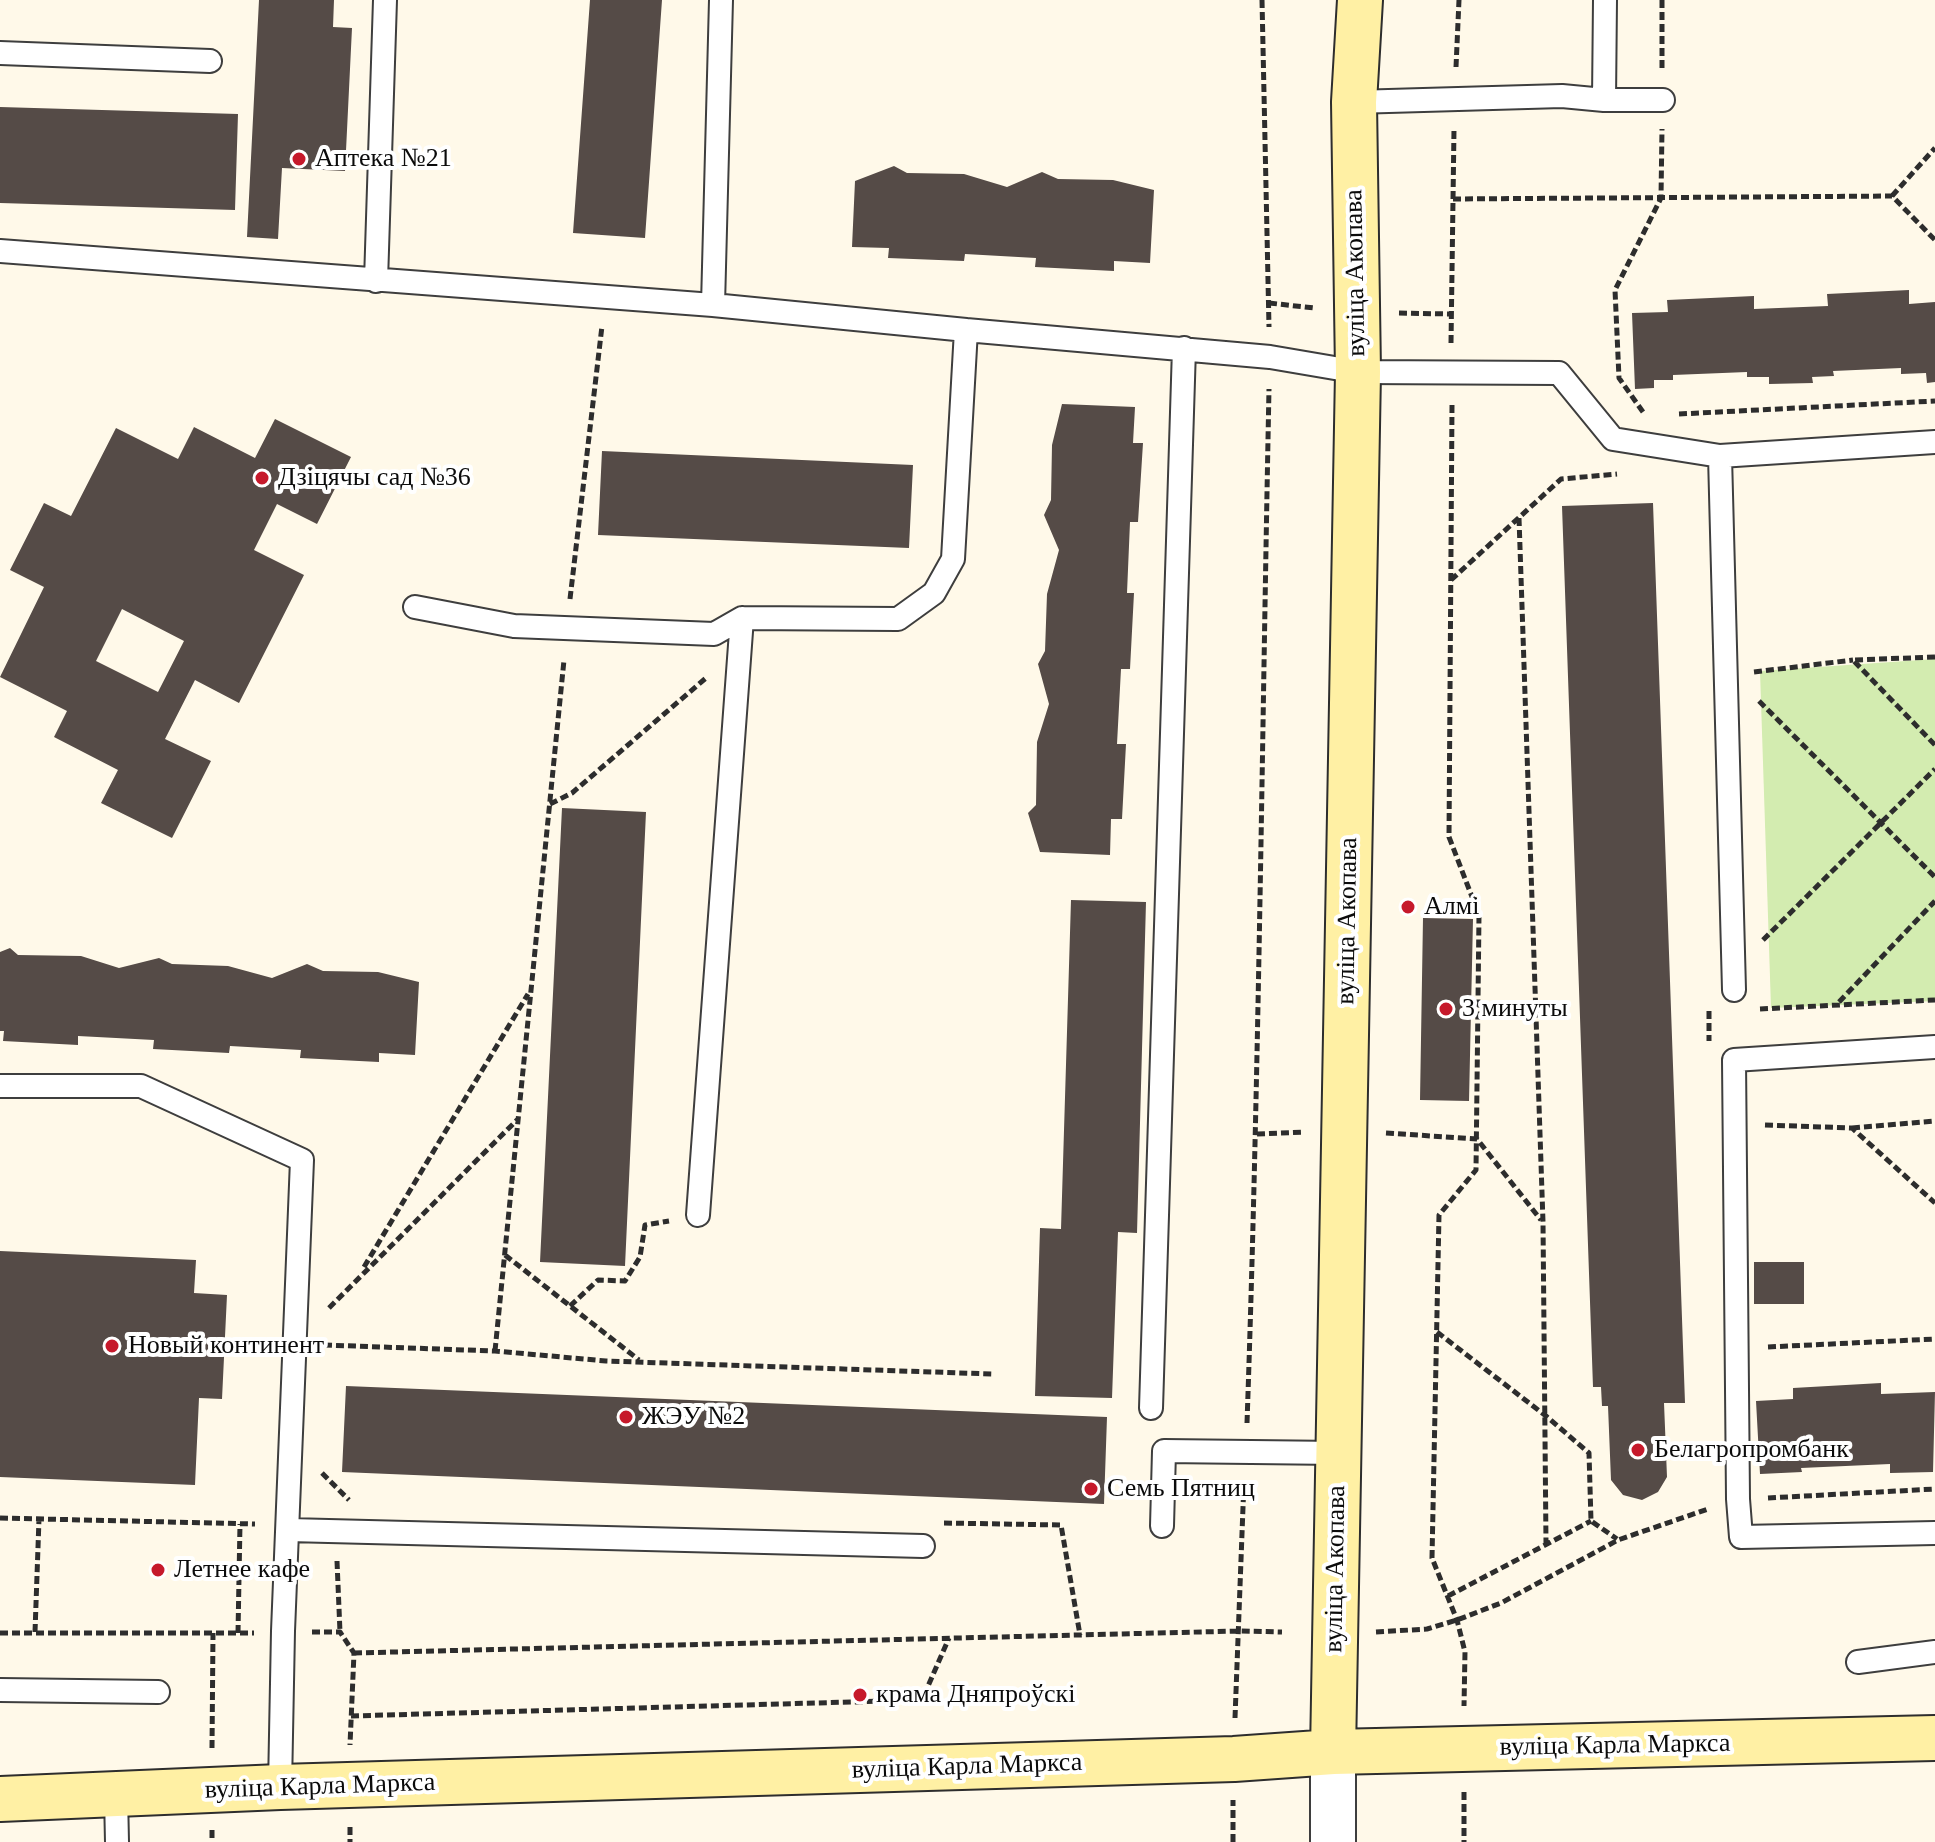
<!DOCTYPE html>
<html>
<head>
<meta charset="utf-8">
<style>
	body { margin:0 }
	canvas { display:block; background:#fff9e9 }
</style>
</head>
<body>
<canvas width="1935" height="1842"></canvas>
<script>
const g = document.querySelector('canvas').getContext('2d');
g.lineJoin = 'round';
function fillPath(path, color) {
  g.fillStyle = color;
  g.fill(path, 'evenodd');
}
function strokePath(path, color, width, dash) {
  g.strokeStyle = color;
  g.lineWidth = width;
  g.lineCap = dash ? 'butt' : 'round';
  g.setLineDash(dash || []);
  g.stroke(path);
}
function drawText(font, color, halo, rows, align = 'center') {
  g.font = font + ' "Times New Roman",serif';
  g.lineWidth = 8;
  g.setLineDash([]);
  g.textBaseline = 'middle';
  g.strokeStyle = halo;
  g.fillStyle = color;
  for (const [text, x, y, turn = 0] of rows) {
    g.save();
    g.translate(x, y);
    g.rotate((+turn || 0) * Math.PI / 180);
    g.textAlign = isNaN(turn) ? turn : align;
    if (halo) g.strokeText(text, 0, 0);
    g.fillText(text, 0, 0);
    g.restore();
  }
}
fillPath(new Path2D(`
	M1935 659V1001L1771 1008 1760 671Z`), '#d3ecb0');
fillPath(new Path2D(`
	M259 0H334L333 27 352 28 345 171 282 168 278 239 247 237Z
	M590 0H662L645 238 573 233Z
	M0 107 238 114 235 210 0 203Z
	M894 166 907 173 964 174 1007 187 1042 172 1058 179 1113 180 1154 190 1150 263 1114 261V271L1035 267 1036 258 965 254 964 261 888 258 889 248 852 247 855 181Z
	M1909 290V304L1935 302V382L1927 383 1926 373 1901 374V368L1833 371 1834 376 1812 377 1813 383 1769 384V377H1747V372L1673 375V380H1654V388L1635 389 1632 313 1668 312 1667 300 1754 296V309L1828 306 1827 294Z
	M1062 404 1135 407 1133 443H1143L1138 522H1130L1127 593H1134L1130 669H1121L1117 744H1126L1122 819H1111L1110 855 1040 852 1028 813 1036 805 1037 742 1049 704 1038 664 1045 651 1047 594 1059 550 1044 515 1051 500 1052 445Z
	M275 419 351 457 317 524 277 504 254 550 304 575 239 703 195 680 165 739 211 761 172 838 101 803 118 770 54 737 67 711 0 677 44 587 10 570 44 503 71 516 116 428 178 459 194 427 255 458ZM122 609 184 641 158 692 96 661Z
	M602 451 913 465 909 548 598 535Z
	M1653 503 1685 1403H1664L1667 1477 1658 1492 1642 1500 1623 1495 1611 1480 1608 1406H1602L1601 1387H1593L1562 506Z
	M562 808 646 812 625 1266 540 1262Z
	M1071 900 1146 902 1137 1233 1118 1232 1112 1398 1035 1396 1040 1228 1061 1229Z
	M1423 918 1473 919 1469 1101 1420 1100Z
	M10 948 18 955 81 956 119 968 159 958 172 964 228 966 272 978 307 964 323 971 378 972 419 982 415 1055 379 1053V1062L300 1058 301 1050 230 1046 229 1053 153 1049 154 1040 78 1036V1045L3 1041 4 1031H0V952Z
	M0 1251 196 1260 194 1293 227 1295 222 1399 199 1398 195 1485 0 1477Z
	M1754 1262H1804V1304H1754Z
	M1881 1383V1394L1935 1392 1933 1472 1890 1473V1464L1801 1468 1802 1472 1760 1474 1756 1401 1793 1399V1388Z
	M346 1386 1107 1417 1104 1504 342 1472Z`), '#554b47');
const service = new Path2D(`
	M0 53 210 61
	M1604 100H1663
	M1354 102 1562 96 1604 100 1605 0
	M0 251 713 305 966 330
	M376 281 385 0
	M713 305 721 0
	M1720 456 1734 990
	M415 607 514 626 714 634 742 618 898 619 934 593 953 559 966 330 1270 357 1358 372 1559 373 1613 439 1720 456 1935 442
	M1935 1047 1734 1060 1738 1499 1741 1537 1935 1533
	M0 1086H141L302 1160 283 1631 280 1787
	M698 1215 742 618
	M1151 1408 1184 348
	M1162 1526 1164 1451 1339 1453
	M289 1530 923 1546
	M1858 1662 1935 1652
	M0 1690 158 1692
	M116 1795 117 1842`);
const minor = new Path2D(`
	M1333 1752V1842`);
const secondary = new Path2D(`
	M1333 1752 1358 372 1354 102 1360 0
	M0 1799 280 1787 1234 1759 1333 1752 1935 1738`);
strokePath(service, '#3e3e3e', 26);
strokePath(minor, '#3e3e3e', 48);
strokePath(secondary, '#2d2d2d', 48);
strokePath(new Path2D(`
	M1262 0 1269 327
	M1662 0V71
	M1456 67 1459 0
	M1892 196 1935 148
	M1453 199 1892 196 1935 240
	M1269 303 1314 308
	M1399 313 1450 314
	M1451 343 1454 129
	M1452 405 1449 837 1479 915 1476 1170 1439 1215 1432 1558 1457 1620 1465 1652 1464 1706
	M1643 412 1619 378 1615 290 1661 198 1662 129
	M1679 414 1935 401
	M1519 518 1543 1222 1546 1543
	M1451 580 1561 479 1617 474
	M570 599 602 326
	M1935 657 1853 660 1935 745
	M1754 672 1853 660
	M1759 701 1935 877
	M550 804 572 793 706 678
	M1763 940 1935 769
	M1839 1002 1935 901
	M1760 1009 1935 1000
	M1709 1011V1041
	M1765 1125 1852 1128 1935 1203
	M1852 1128 1935 1121
	M1386 1133 1477 1139 1541 1220
	M1257 1134 1304 1132
	M505 1255 639 1360
	M364 1267 528 994
	M570 1306 598 1280 625 1281 640 1257 645 1225 669 1221
	M329 1308 518 1119
	M1437 1332 1546 1416 1589 1453 1591 1521 1617 1539
	M324 1345 495 1351 606 1361 992 1374
	M1768 1347 1935 1339
	M495 1351 564 660
	M1247 1423C1259 1078 1262 734 1269 389
	M322 1473 349 1500
	M1768 1498 1935 1489
	M0 1518 255 1524
	M944 1523 1061 1525 1080 1635
	M337 1561 340 1632
	M1448 1596 1591 1521
	M35 1632 39 1519
	M312 1632H340L354 1653 350 1745
	M1376 1632 1427 1629 1457 1620 1501 1603 1618 1540 1708 1509
	M0 1633H254
	M238 1633 240 1524
	M354 1653 1239 1631 1282 1632
	M351 1716 922 1700 949 1638
	M1235 1718 1244 1481
	M212 1748 213 1633
	M1464 1792V1842
	M350 1827V1842
	M212 1830V1842
	M1233 1842V1800`), '#2d2d2d', 5, [8, 4]);
strokePath(service, '#fff', 22);
strokePath(minor, '#fff', 44);
strokePath(secondary, '#fff0a4', 44);
for (const [x, y, r, color] of [
	[299,159,8,"#c6192b"],
	[262,478,8,"#c6192b"],
	[1408,907,8,"#c6192b"],
	[1446,1009,8,"#c6192b"],
	[112,1346,8,"#c6192b"],
	[626,1417,8,"#c6192b"],
	[1638,1450,8,"#c6192b"],
	[1091,1489,8,"#c6192b"],
	[158,1570,8,"#c6192b"],
	[860,1695,8,"#c6192b"]
]) {
  const dot = new Path2D();
  dot.arc(x, y, r, 0, 2 * Math.PI);
  g.fillStyle = color;
  g.fill(dot);
  strokePath(dot, '#fff', 3);
}
drawText('26px', '#0b0b0b', '#fff', [
	["Аптека №21",315,159],
	["Дзіцячы сад №36",278,478],
	["Алмі",1424,907],
	["3 минуты",1462,1009],
	["Новый континент",128,1346],
	["ЖЭУ №2",642,1417],
	["Белагропромбанк",1654,1450],
	["Семь Пятниц",1107,1489],
	["Летнее кафе",174,1570],
	["крама Дняпроўскі",876,1695]
], 'left');
drawText('26px', '#0b0b0b', '#fff', [
	["вуліца Акопава",1356,273,-91],
	["вуліца Акопава",1348,921,-89],
	["вуліца Акопава",1336,1569,-89],
	["вуліца Карла Маркса",1615,1746,-1],
	["вуліца Карла Маркса",967,1767,-2],
	["вуліца Карла Маркса",320,1787,-2]
]);
</script>
</body>
</html>
